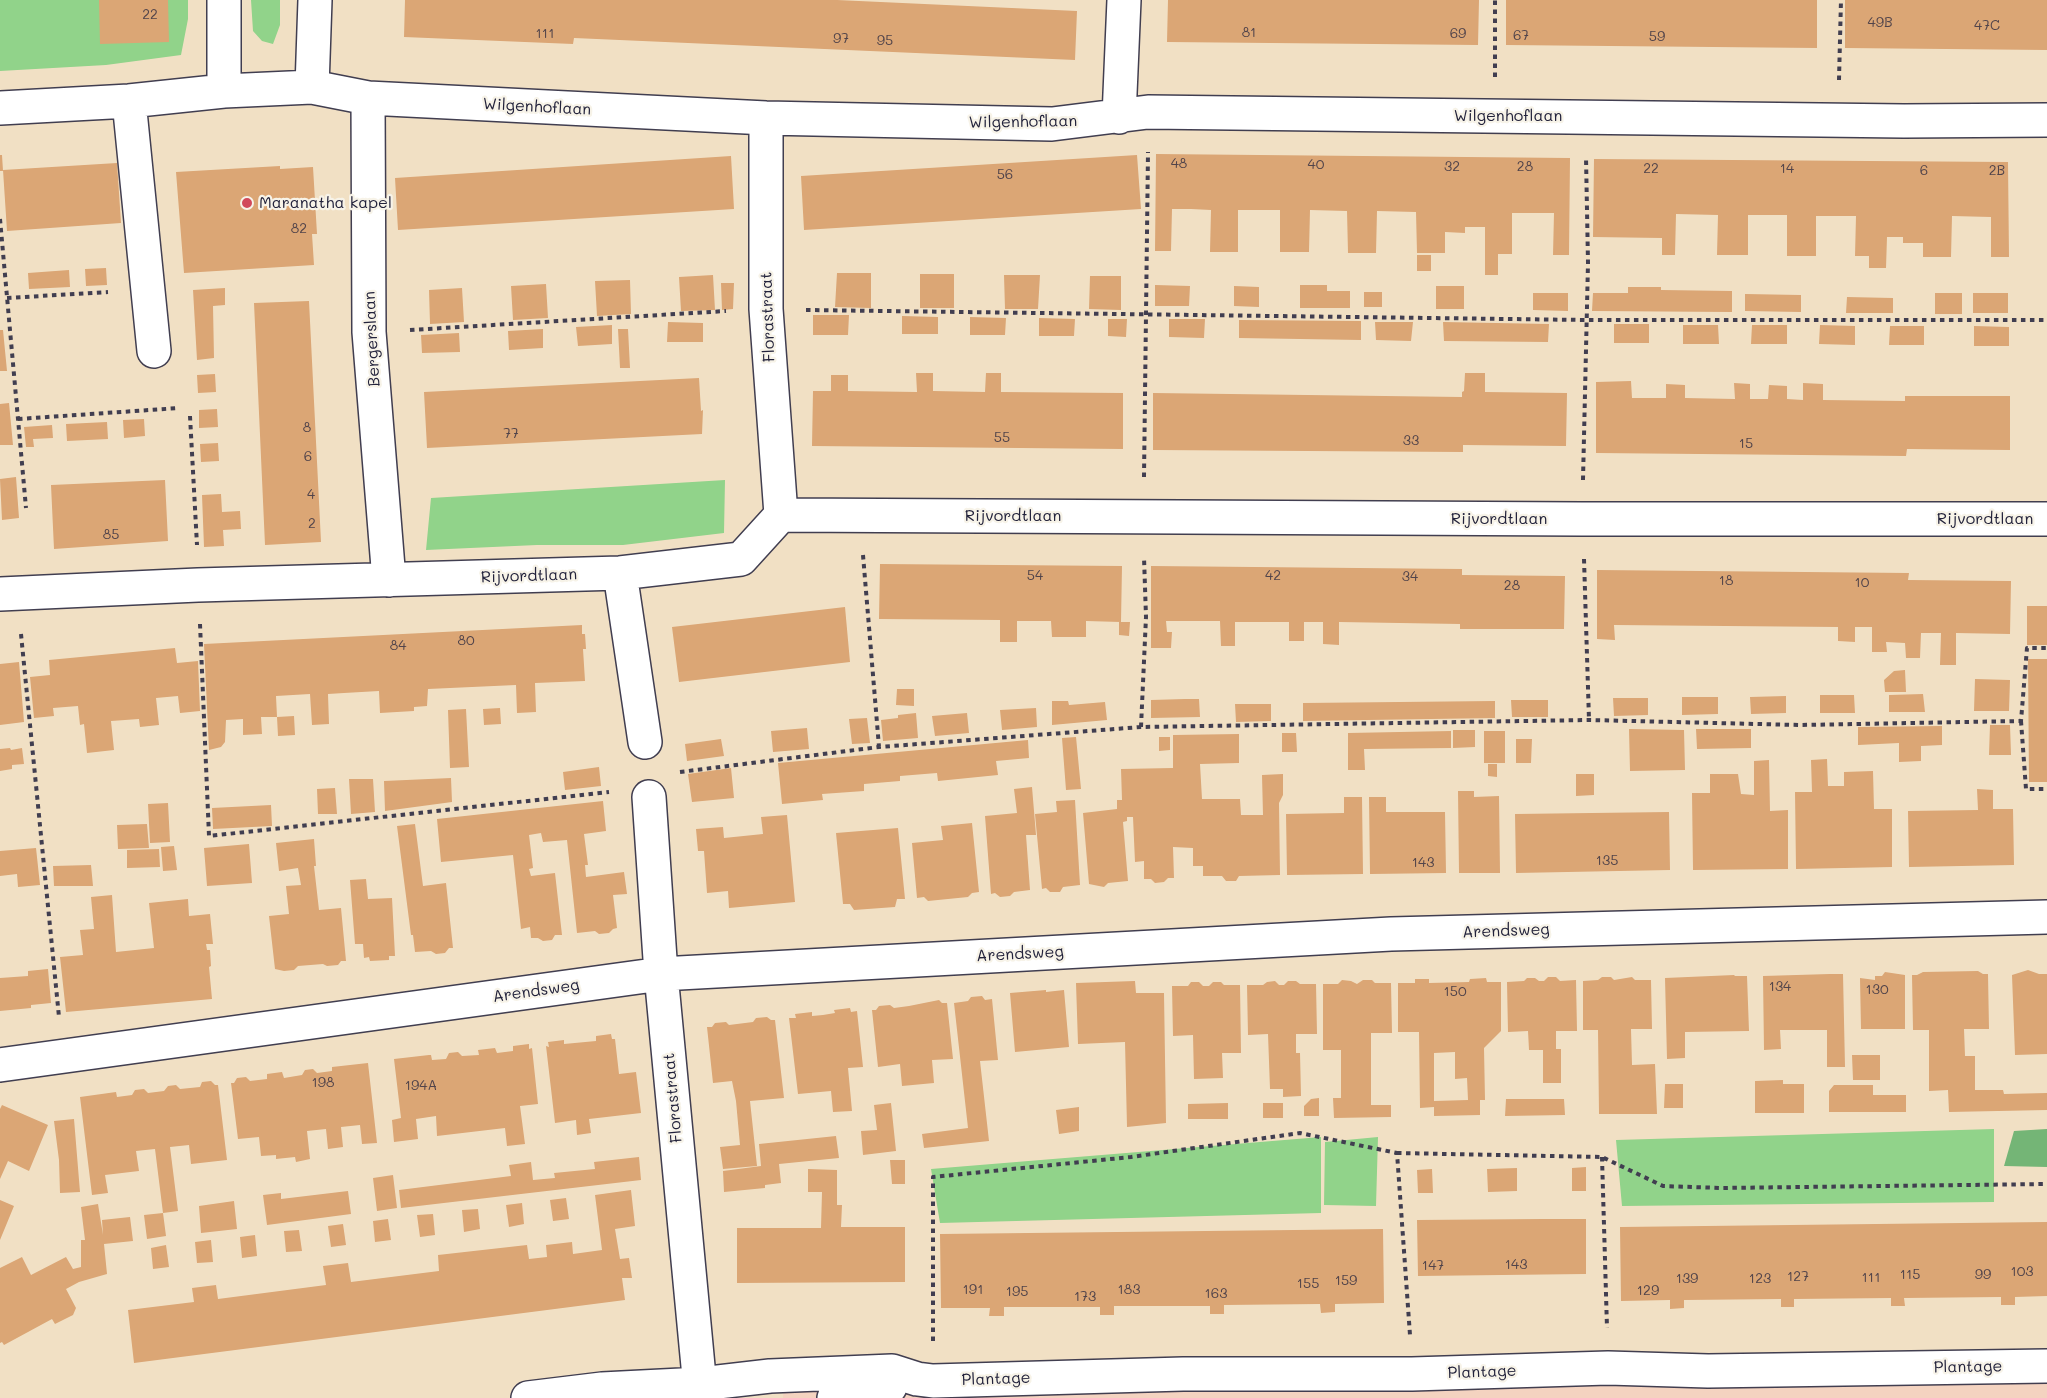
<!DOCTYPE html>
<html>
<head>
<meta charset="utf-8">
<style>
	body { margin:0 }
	canvas { display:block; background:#f1e0c4 }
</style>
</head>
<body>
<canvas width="2047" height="1398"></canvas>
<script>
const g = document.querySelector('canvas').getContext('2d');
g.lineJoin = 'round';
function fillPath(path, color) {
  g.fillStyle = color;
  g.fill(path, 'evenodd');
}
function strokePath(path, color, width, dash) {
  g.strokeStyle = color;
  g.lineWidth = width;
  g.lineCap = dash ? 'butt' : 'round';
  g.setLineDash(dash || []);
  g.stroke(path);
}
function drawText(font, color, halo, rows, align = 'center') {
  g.font = font + ' Mali,sans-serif';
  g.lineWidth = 4.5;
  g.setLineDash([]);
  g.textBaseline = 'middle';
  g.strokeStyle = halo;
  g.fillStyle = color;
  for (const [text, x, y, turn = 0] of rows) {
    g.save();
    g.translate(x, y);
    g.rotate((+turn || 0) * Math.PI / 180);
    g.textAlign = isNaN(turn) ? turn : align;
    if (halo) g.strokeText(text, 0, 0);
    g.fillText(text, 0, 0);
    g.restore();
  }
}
fillPath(new Path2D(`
	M2047 1366V1398H783L785 1376Z`), '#f4d3c0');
fillPath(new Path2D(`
	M0 0H188V19L181 55 106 65 0 71Z
	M251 0H280V25L273 44 262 41 253 31Z
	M725 480 724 533 623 545H537L426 550 431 498Z
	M1994 1129V1202L1622 1206 1616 1140Z
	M1321 1137V1213L940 1223 931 1169Z
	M1378 1137 1376 1206 1324 1205 1325 1142Z`), '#91d38a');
fillPath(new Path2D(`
	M2047 1129V1167L2004 1166 2014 1131Z`), '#74b576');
fillPath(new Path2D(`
	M99 0H168L169 42 100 44Z
	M405 0H837L1077 11 1075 60 574 38 573 44 404 37Z
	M1168 0H1479L1478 45 1167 42Z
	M1506 0H1817V48L1506 45Z
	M1845 0H2047V50L1845 48Z
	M1156 154 1570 158 1569 255H1553L1554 213H1512V254H1498V275H1485V227H1465V233L1445 232V253H1417L1416 212 1377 211 1376 253H1348L1347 211 1310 210 1309 252H1280V210H1238V252H1210L1211 210 1191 209H1172L1171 251H1155Z
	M0 155H2L3 171H0Z
	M1137 155 1141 209 804 230 801 176Z
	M731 156 734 209 398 230 395 178Z
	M1594 159 2008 162 2009 257H1991V217L1952 216 1951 257H1923V243H1903V237H1887L1886 268H1869V256H1855L1856 216H1816V256H1787V215H1748V255H1717L1718 215 1676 214 1675 255H1662V238L1593 237Z
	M117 163 121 223 7 231 3 170Z
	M280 166V169L313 167 317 234H312L314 265 184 273 176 172Z
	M1417 255H1431V271H1417Z
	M106 268 107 285 86 286 85 269Z
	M69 270 70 287 29 289 28 273Z
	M837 273H871V308L835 307Z
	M920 274H954V308H920Z
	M713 275 715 310 681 311 679 277Z
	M1004 275H1040L1038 309H1005Z
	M1090 276H1121V310L1089 309Z
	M630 280 631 314 597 316 595 281Z
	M721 283H734L733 309 722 310Z
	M546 284 548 318 513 320 511 286Z
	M1155 285 1190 286 1189 306H1155Z
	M1300 285H1327V291H1350V308H1300Z
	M1234 286 1259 287V307L1234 306Z
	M1436 286H1464V309H1436Z
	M1628 287H1661V290L1732 291V312L1592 311 1593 293H1628Z
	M225 288V305L213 306 214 358 197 360 193 290Z
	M462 288 464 322 430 324 429 290Z
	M1364 292H1382V307H1364Z
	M1533 293H1568V311L1533 310Z
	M1935 293H1962V314H1935Z
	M1973 293H2008V313H1973Z
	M1745 294 1801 295V312L1745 311Z
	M1847 297 1893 298V313H1846Z
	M309 301 321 542 265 545 254 303Z
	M813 315H849L848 335H813Z
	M902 316 938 317V334H902Z
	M970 317 1006 318 1005 335H970Z
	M1039 318 1075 319 1074 336H1039Z
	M1108 319H1127L1126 337 1108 336Z
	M1169 319H1205L1204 338 1169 337Z
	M1239 320 1361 321V340L1239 338Z
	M668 322 703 323V342H667Z
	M1375 322H1413L1411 341 1376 340Z
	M1443 322 1549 324 1548 342 1444 341Z
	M1614 324H1649V343H1614Z
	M612 325V344L578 346 576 327Z
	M1683 325H1718L1719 344H1683Z
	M1752 325H1787V344H1751Z
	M1820 325 1855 326V345L1819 344Z
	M1890 326H1924V345H1889Z
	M1974 326 2009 327V346H1974Z
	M543 329V348L509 350 508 331Z
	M618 329H628L630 368H620Z
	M0 330H3L7 371H0Z
	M459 333 460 352 422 353 421 335Z
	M916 373H933V391L985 392 986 373H1001V392L1123 393V449L812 446 813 391H831V375H848V391L917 392Z
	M1465 373H1485V392L1567 393 1566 446 1463 445V452L1153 450V393L1462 397V392L1464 391Z
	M215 374 216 392 198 393 197 375Z
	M699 378 701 411 703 410 702 434 427 448 424 392Z
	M1631 381 1632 398H1666V384L1685 385V398L1735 399 1734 383 1750 384V399H1768L1769 385 1787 386V399L1803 400V383L1823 384V400L1905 401V396H2010V450L1907 449 1906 456 1596 453V382Z
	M9 403 13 445H0V404Z
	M217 409 218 427 199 428V410Z
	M144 419 145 436 124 438 123 420Z
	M107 422 108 439 67 441 66 424Z
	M52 425 53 438 33 439 34 447H26L24 427Z
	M218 443 219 461 201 462 200 444Z
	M16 477 19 518 2 520 0 479Z
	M165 480 168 541 54 549 51 485Z
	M221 494 222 512 240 511 241 529 223 530 224 546 204 547 202 495Z
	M880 564 1122 566 1121 622 1086 621V637H1052L1051 621H1017V642H1000V620L879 619Z
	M1151 566 1462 569V575L1565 576 1564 629H1460V624L1339 622V645L1323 644V622H1304V641H1289V622H1235V646H1221L1220 621H1166L1167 632H1172L1171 648H1151Z
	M1597 570 1909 573 1908 580 2011 581 2010 634 1956 633V665H1940L1941 633H1921L1920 658H1906L1905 643 1886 642 1887 652H1872V627H1855V642L1838 641V627L1614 625 1615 640 1597 639Z
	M2027 606H2047V645H2027Z
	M845 607 850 662 679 682 672 627Z
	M1119 622H1130L1129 636 1119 635Z
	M582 625V634H585L586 649H583L585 681 535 683 536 712 517 713 516 685 428 689 427 706 414 707V711L380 713 379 691 344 693 328 694 329 724 312 725 310 694 276 696 277 717 294 716 295 735 278 736 277 717H261L262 734 243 735V719L226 720 225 742 221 747 209 750 204 644Z
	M175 648 177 663 198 661 200 711 180 713 178 696 156 698 159 725 140 727 139 719 111 721 114 750 87 753 84 724 80 725 78 706 53 708 54 716 34 718 30 677 50 675 49 660Z
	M2028 659H2047V782H2029Z
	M19 662 24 722 0 725V664Z
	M1905 670 1906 692H1885L1884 680 1894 671Z
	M1975 679 2010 680 2009 711H1974Z
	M897 689H914V706L896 705Z
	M1923 694 1925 712H1889V695Z
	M1820 695H1854L1855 713H1820Z
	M1786 696V713L1751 714 1750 697Z
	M1682 697H1718V714L1682 715Z
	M1613 698H1648V715L1614 716Z
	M1185 699H1199L1200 717 1151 718V700Z
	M1511 700H1548V717H1512Z
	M1052 701H1068L1069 705 1105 702 1107 720 1052 725Z
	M1495 701V718L1303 721V703Z
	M1235 704H1271V721L1236 722Z
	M500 708 501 724 484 725 483 709Z
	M1036 708 1037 727 1002 730 1000 710Z
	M466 709 469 767 450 768 448 710Z
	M916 713 918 738 883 741 881 720 898 718V715Z
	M967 713 969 733 935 736 932 716Z
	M867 718 870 743 852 744 849 719Z
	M1990 725H2010L2011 755H1989Z
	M1942 726V745L1921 746V761L1899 762V743L1858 745V727Z
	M807 728 809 749 773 752 771 731Z
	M1629 729 1684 730 1685 770 1630 771Z
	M1696 729H1751V748L1697 749Z
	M1453 730H1475V747L1453 748Z
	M1451 731V748L1364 749 1365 770H1348V733Z
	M1484 731H1505V763H1484Z
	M1282 733H1296L1297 752H1282Z
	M1239 734V763L1200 764 1202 799H1240L1241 815H1263L1262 775 1283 774V795L1279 803 1280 875 1239 876 1236 881H1226L1222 876H1203V866H1193V848L1173 847 1174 878H1168L1164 882 1155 883 1151 879H1144V861L1135 862 1133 817H1127V821L1123 822 1128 881 1108 883 1104 887 1089 884 1083 813 1117 809V800H1122L1121 769 1173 768V735Z
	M1076 737 1081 789 1066 790 1062 738Z
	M1159 737H1170V750L1159 751Z
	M721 739 724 756 687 761 685 744Z
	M1516 739H1532L1531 763H1516Z
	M1028 740 1029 758 996 761 998 775 938 781 937 773 900 776V781L864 784V791L822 794 823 800 782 804 778 763Z
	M10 748 11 750 22 748 24 764 12 765V769L0 771V749Z
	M1827 759 1828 786H1844V772L1873 771 1874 809H1892V867L1796 869 1795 792H1812L1811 760Z
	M1769 760 1770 811 1788 810V869L1693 870 1692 793H1710V774H1738L1741 794 1754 795V761Z
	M1488 764H1497V777L1488 776Z
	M599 767 601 786 565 790 563 772Z
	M731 768 734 798 692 802 688 774Z
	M1576 774H1594V795L1576 796Z
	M451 778 452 802 385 811 384 781Z
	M349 779H373L375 812 351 814Z
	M1032 787 1036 835H1026L1030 890 1014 892 1010 896 1000 897 995 893 991 894 985 816 1017 813 1014 789Z
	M335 788 337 814H318L317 789Z
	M1977 789 1993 790V809H2013L2014 865 1909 867 1908 811 1978 810Z
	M1458 791H1474V797L1499 796 1500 873H1459Z
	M1344 797H1362L1363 874 1287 875 1286 814 1344 813Z
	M1369 797H1386V812H1445L1446 873 1370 874Z
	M1075 800 1080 885 1063 887 1060 892H1050L1046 888 1042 889 1035 814 1057 812 1056 801Z
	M603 801 606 831 584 834 588 865H585L586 877 624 872 627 894 613 895 617 928 613 929 609 933 599 934 595 931 577 933 567 840 543 842 541 833 529 835 533 868 529 869 531 876 555 873 562 935H555L552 940 543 941 538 938H531L530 927 521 929 513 855 441 862 437 819Z
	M168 803 170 842 150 843 148 804Z
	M271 805 272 826 213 829 212 808Z
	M1669 812 1670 870 1516 873 1515 814Z
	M787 815 795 902 729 908 728 891 707 893 704 851H698L696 829 723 827 724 838 763 834 761 817Z
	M972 823 979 892 972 893 968 897 928 901 924 897 917 898 912 843 943 840 941 826Z
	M147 824 149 848 118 849 117 825Z
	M415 824 423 886 446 883 453 948H449L445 953 436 954 431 951 415 952 413 935H411L397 826Z
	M898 828 905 899H897L895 907 854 910 850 904H843L836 833Z
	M314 839 316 866H314L319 910 341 908 346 961H341L338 965 327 966 323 964 298 966 294 970 284 971 275 969 269 916 289 914 286 886 301 885 298 868 279 871 276 843Z
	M249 844 252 883 207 886 204 848Z
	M174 846 177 870 163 871 161 847Z
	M36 848 40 885 18 887 17 874 0 876V851Z
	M159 849 160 867 127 868V850Z
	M91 865 93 886H54L53 866Z
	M366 879 368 899 392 898 395 956H389V960L370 961 369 957 364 958 363 944H355L350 880Z
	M112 895 116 952 154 948 149 903 188 899 189 916 210 914 213 944H206L207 950H210L211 966 209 967 212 999 66 1012 60 957 83 955 80 930 94 929 91 897Z
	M48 969 51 1003 31 1005V1008L0 1011V978L28 976V971Z
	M2028 970 2039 974H2047V1054L2015 1055 2012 975Z
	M1978 971 1983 974H1988L1989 1029H1964L1965 1056H1975V1090H2003L2004 1094 2047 1093V1110L1949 1112 1948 1090 1929 1091V1030H1913L1912 975H1917L1923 972Z
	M1885 972 1905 975V1029H1861L1860 978 1875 980V976H1882Z
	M1830 974H1843L1845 1067H1827V1030H1780L1781 1049 1764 1050 1763 976Z
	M1734 975 1735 976H1747L1749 1031 1685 1032V1058L1667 1059 1665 978Z
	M1548 977H1556L1560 981 1576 980 1577 1031H1556V1049H1561V1083H1543V1050H1529L1528 1031 1508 1032 1507 982 1524 981 1527 978H1535L1539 981H1544Z
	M1602 977H1611L1614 980 1632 977 1635 980H1651L1652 1029H1631L1632 1065 1655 1064 1657 1114H1599L1598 1030H1583V981L1598 980Z
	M1486 978 1487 982H1501V1031L1484 1048 1485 1100H1480V1115L1434 1116V1107L1420 1108 1419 1032H1398V983H1415V979H1429V983L1469 982 1470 979ZM1455 1052V1079L1467 1078 1468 1100 1434 1101V1053Z
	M1342 980 1351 981 1357 984 1363 980H1372L1375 983H1391L1392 1033H1371V1105H1391V1117L1334 1118 1333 1098H1341V1050H1323V984H1338Z
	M1135 981 1136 993H1164L1166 1123 1127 1127 1125 1042 1078 1044 1076 983Z
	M1275 981 1279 985H1284L1288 981H1296L1300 984H1316L1317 1034H1296V1053H1300L1301 1096 1283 1097V1089H1270L1268 1034 1248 1035 1247 985H1263L1267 982Z
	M1191 982H1199L1203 986H1209L1213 982H1221L1224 985H1240L1241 1053H1222L1223 1078 1194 1079 1193 1035 1173 1036 1172 986H1188Z
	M1046 990V992L1064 990 1069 1047 1015 1052 1010 993Z
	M982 996 985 1000 992 999 998 1060 980 1061 989 1141 924 1148 922 1134 968 1128 954 1003 968 1001 971 997Z
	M939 1000 942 1003H947L953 1059 932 1060 934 1083 902 1086 900 1064 878 1067 872 1010H876L879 1006 890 1005 894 1008 909 1006Z
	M850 1008 851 1012 857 1011 863 1067 848 1068 852 1111 833 1112 831 1091 798 1094 789 1018H796L795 1014 812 1012V1016L823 1015 835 1013 834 1010Z
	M767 1017 771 1020H775L784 1098 750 1101 757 1166 723 1169 720 1147 740 1145 736 1101 732 1081 713 1083 707 1027H712L715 1023 726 1022 729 1025 753 1022 756 1018Z
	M611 1034 612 1039H615L619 1074 636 1072 641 1113 589 1119 591 1133 577 1135 576 1120 555 1123 546 1046 549 1047 548 1042 564 1040V1044L596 1041V1036Z
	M529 1044V1049L532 1048 538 1104 520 1106 525 1144 507 1146 505 1128 437 1136 436 1116 416 1119 418 1139 394 1142 392 1120 401 1118 394 1059 429 1055H431L432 1060 446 1059 449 1053 458 1052 462 1056 479 1055 478 1050 495 1048 497 1053 513 1051V1046Z
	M1852 1055H1880V1080H1853Z
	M368 1063 377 1143 362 1144 360 1125 341 1127 343 1147 328 1149 326 1129 307 1131 310 1159 296 1162 295 1157 276 1159V1155L261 1156 259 1137 238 1139 231 1083H234L237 1078 246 1077 250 1081 267 1079V1074L282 1072 284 1078 302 1075 305 1070 313 1069 317 1073 332 1071V1067Z
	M1783 1080V1084H1804V1113H1755V1081Z
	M211 1081 215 1085H218L227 1160 191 1164 189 1145 170 1147 178 1211 163 1213 155 1149 136 1151 139 1171 105 1175 108 1193 92 1195 80 1097 116 1092 117 1097 132 1095 135 1090 144 1089 148 1093 164 1091 168 1086 176 1085 180 1089 200 1087 202 1082Z
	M1665 1084H1683V1108H1664Z
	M1834 1085H1873V1095H1906V1112H1829V1091Z
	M1319 1098V1116H1304V1106L1311 1099Z
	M1506 1099H1564L1565 1115 1505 1116Z
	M891 1103 896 1151 863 1155 861 1131 877 1130 874 1105Z
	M1228 1103V1119H1188V1104Z
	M1263 1103H1283V1118H1263Z
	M2 1105 48 1125 29 1171 8 1161 0 1179V1109Z
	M1079 1107V1131L1059 1134 1056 1110Z
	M74 1119 80 1192 60 1193 59 1160 54 1121Z
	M836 1136 839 1158 779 1164 781 1183 765 1185V1188L724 1192 723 1171 761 1166 759 1144Z
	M639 1157 641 1180 401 1208 399 1190 511 1176 509 1165 531 1162 533 1180 555 1178 554 1173 595 1169 594 1162Z
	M890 1160H905V1184H892Z
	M1586 1167V1191H1572V1168Z
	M1517 1168V1191L1488 1192 1487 1169Z
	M808 1169 837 1170V1205H842L841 1227H905V1282L737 1283V1228H821L822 1192H808Z
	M1432 1169 1433 1193H1418L1417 1170Z
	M393 1175 397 1208 377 1211 373 1178Z
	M631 1190 635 1226 615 1229 620 1259 629 1258 632 1278H622L625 1300 134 1363 128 1310 194 1302 192 1288 216 1285 218 1299 326 1285 323 1266 348 1263 351 1282 439 1271 438 1255 527 1245 529 1259 547 1257 546 1245 572 1242 573 1254 602 1250 595 1195Z
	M348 1191 351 1214 267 1225 263 1195 281 1193V1199Z
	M566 1198 569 1219 553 1221 550 1200Z
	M0 1200 14 1206 0 1240Z
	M234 1201 237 1229 201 1233 199 1206Z
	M522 1203 524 1224 509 1227 506 1205Z
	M98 1204 103 1235 102 1220 130 1217 133 1241 104 1244 107 1274 79 1282 66 1289 76 1308 73 1315 55 1324 52 1319 4 1345 2 1342 0 1343V1268L22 1257 31 1275 66 1257 73 1269 81 1267V1240H85L81 1207Z
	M478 1209 480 1229 464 1232 462 1210Z
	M163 1213 166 1236 147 1239 144 1215Z
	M433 1214 435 1235 420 1237 417 1215Z
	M388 1219 391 1240 375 1242 373 1221Z
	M1543 1219H1586V1274L1418 1276 1417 1220Z
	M2047 1222V1296L2015 1297V1305H2001V1297L1904 1298 1905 1306H1891V1298L1794 1299V1307H1781V1299L1684 1300V1308L1670 1309V1300L1621 1301 1620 1227Z
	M343 1224 346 1245 331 1247 328 1226Z
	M1383 1229 1384 1303 1335 1304V1312L1321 1313 1320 1304 1224 1305V1314H1210V1306H1114V1315H1100V1307H1004V1316H989L990 1308H941L940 1234Z
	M299 1230 302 1251 286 1252 284 1231Z
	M255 1235 257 1256 242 1258 240 1237Z
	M211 1240 213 1262 197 1263 195 1242Z
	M166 1245 169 1267 153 1269 151 1248Z`), '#dba675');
const minor = new Path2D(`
	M312 87 315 0
	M224 91V0
	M368 98 369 332 389 580
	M129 101 154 351
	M0 108 129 101 224 91 312 87 368 98 766 118 1052 124 1148 112 1904 121 2047 120
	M1119 117 1124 0
	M766 118V309L781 515
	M620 573 645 742
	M0 594 198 585 620 573 741 559 781 515 1582 519H2047
	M649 797 661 974 701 1398
	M0 1065 661 974 1391 934 2047 917
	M528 1398 602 1389 701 1384 770 1376 892 1371 917 1379 933 1381 1183 1374H1412L1608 1368 1708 1371 2047 1366
	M834 1398 873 1393 890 1387`);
strokePath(minor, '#413e50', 36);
strokePath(new Path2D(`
	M1495 77V0
	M1839 80 1841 0
	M0 219 26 508
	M7 298 108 292
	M806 310 1586 320H2047
	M410 330 726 311
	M190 416 197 545
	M18 419 179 408
	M1144 477 1148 152
	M1583 480 1588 263 1586 157
	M863 555 879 747
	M1584 559 1589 720
	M200 624 209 836 609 792
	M21 634 59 1017
	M2021 721 2026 789H2047
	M1141 727 1146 617 1144 557
	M680 772 879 747 1141 727 1589 720 1800 725 2021 721 2027 648H2047
	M1397 1153 1602 1157 1663 1186 1721 1188 2047 1184
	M1602 1157 1607 1328
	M933 1341V1177L1131 1157 1300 1133 1397 1153 1410 1335`), '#413e50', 4, [4.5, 4.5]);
strokePath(minor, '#fff', 33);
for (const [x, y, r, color] of [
	[247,203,6,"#d1495b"]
]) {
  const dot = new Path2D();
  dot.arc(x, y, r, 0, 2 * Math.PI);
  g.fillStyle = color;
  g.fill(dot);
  strokePath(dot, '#f7f3e8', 2);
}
drawText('14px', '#50434a', null, [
	["22",150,15],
	["49B",1880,23],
	["47C",1987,26],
	["81",1249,33],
	["111",545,34],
	["69",1458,34],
	["67",1521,36],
	["59",1657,37],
	["97",841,39],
	["95",885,41],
	["48",1179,164],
	["40",1316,165],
	["32",1452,167],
	["28",1525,167],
	["22",1651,169],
	["14",1787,169],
	["6",1924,171],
	["2B",1997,171],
	["56",1005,175],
	["82",299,229],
	["8",307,428],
	["77",511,434],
	["55",1002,438],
	["33",1411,441],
	["15",1746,444],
	["6",308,457],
	["4",311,495],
	["2",312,524],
	["85",111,535],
	["54",1035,576],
	["42",1273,576],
	["34",1410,577],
	["18",1726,581],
	["10",1862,583],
	["28",1512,586],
	["80",466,641],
	["84",398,646],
	["135",1607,861],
	["143",1423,863],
	["134",1780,987],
	["130",1877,990],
	["150",1455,992],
	["198",323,1083],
	["194A",421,1086],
	["143",1516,1265],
	["147",1433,1266],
	["103",2022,1272],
	["115",1910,1275],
	["99",1983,1275],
	["127",1798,1277],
	["111",1871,1278],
	["139",1687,1279],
	["123",1760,1279],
	["159",1346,1281],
	["155",1308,1284],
	["191",973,1290],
	["183",1129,1290],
	["129",1648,1291],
	["195",1017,1292],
	["163",1216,1294],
	["173",1085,1297]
]);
drawText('16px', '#22223b', '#f7f3e8', [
	["Wilgenhoflaan",537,107,3],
	["Wilgenhoflaan",1508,116],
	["Wilgenhoflaan",1023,122,-1],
	["Florastraat",768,317,-92],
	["Bergerslaan",372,339,-93],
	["Rijvordtlaan",1013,516],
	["Rijvordtlaan",1499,519],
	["Rijvordtlaan",1985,519],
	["Rijvordtlaan",529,576,-2],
	["Arendsweg",1506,931,-2],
	["Arendsweg",1020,954,-3],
	["Arendsweg",536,991,-8],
	["Florastraat",673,1098,-95],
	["Plantage",1968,1367,-1],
	["Plantage",1482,1372,-2],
	["Plantage",996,1379,-2]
]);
drawText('16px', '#22223b', '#f7f3e8', [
	["Maranatha kapel",259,203]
], 'left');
</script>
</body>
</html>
